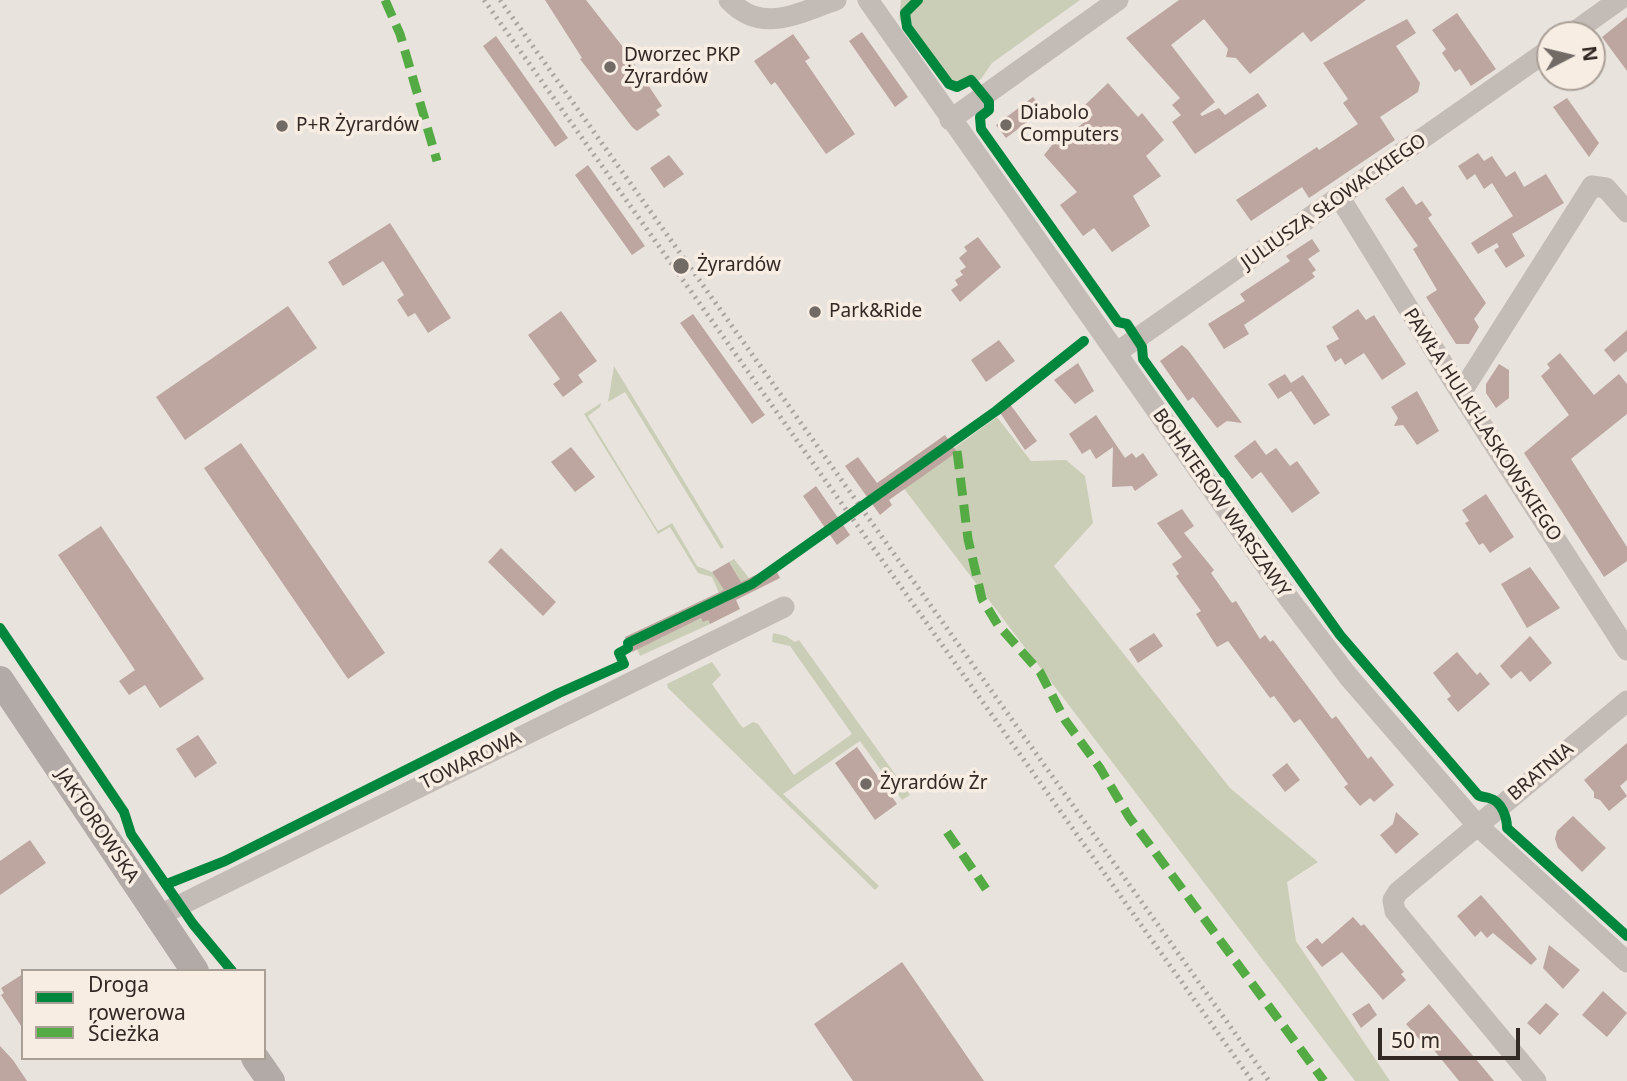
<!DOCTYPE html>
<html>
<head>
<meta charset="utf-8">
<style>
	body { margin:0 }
	#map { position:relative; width:1627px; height:1081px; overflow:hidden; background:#e9e3dd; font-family:"Noto Sans",sans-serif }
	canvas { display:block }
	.legend { position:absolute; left:21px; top:969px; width:245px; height:91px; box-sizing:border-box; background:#f8ede3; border:2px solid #a99f97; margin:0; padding:9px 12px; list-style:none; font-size:21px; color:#322925 }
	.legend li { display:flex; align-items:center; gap:14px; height:35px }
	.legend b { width:35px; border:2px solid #a99f97 }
	.north { position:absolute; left:1536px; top:21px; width:70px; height:70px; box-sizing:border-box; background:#f8ede3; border:2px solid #a99f97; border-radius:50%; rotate:83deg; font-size:19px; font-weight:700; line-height:28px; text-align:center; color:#322925 }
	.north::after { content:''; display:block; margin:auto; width:24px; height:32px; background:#726a65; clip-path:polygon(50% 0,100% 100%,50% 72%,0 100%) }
	.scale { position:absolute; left:1378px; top:1028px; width:142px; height:32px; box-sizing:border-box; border:4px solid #322925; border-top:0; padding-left:9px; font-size:21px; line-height:24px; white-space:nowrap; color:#322925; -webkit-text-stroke:5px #f8ede3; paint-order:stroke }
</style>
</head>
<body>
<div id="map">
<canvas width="1627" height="1081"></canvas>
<ul class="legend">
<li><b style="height:9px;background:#00873e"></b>Droga rowerowa</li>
<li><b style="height:9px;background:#54ab44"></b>Ścieżka</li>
</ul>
<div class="north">N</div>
<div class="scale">50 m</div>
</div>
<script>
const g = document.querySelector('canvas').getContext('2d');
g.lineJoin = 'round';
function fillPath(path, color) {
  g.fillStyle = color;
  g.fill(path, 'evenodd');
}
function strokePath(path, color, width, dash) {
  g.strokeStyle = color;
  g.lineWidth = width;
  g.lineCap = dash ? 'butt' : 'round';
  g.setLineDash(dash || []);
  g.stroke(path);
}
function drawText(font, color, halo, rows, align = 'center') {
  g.font = font + ' "Noto Sans",sans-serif';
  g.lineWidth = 7;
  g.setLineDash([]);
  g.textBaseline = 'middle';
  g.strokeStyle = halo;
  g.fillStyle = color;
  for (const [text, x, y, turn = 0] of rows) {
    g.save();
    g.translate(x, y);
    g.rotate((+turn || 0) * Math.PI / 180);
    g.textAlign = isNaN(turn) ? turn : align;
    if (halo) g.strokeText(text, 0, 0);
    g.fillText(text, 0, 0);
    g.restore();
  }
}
fillPath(new Path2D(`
	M901 0H1080L992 63 981 79 959 91 949 88 899 19Z
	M614 366 724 547 721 549 625 392 608 402Z
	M601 403 600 407 588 416 658 531 672 523 697 566 712 572 722 587 738 577 729 562 734 559 749 578 719 593 712 577 698 573 670 527 658 534 584 414Z
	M997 417 1031 461 1066 460 1085 476 1093 523 1054 566 1230 788 1318 862 1287 882 1296 941 1390 1081H1355L902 486Z
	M701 618 708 620 710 624 640 656 637 649Z
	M773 633 786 636 795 642 799 640 910 795 902 800 860 741 783 794 879 886 875 890 668 688 667 684 712 662 721 675 712 684 739 723 743 728 753 722 758 724 794 775 852 734 790 646 772 642Z`), '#cbceb7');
fillPath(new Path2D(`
	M545 0H586L623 47 662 106 656 110 660 115 637 131 632 127 580 59 582 58Z
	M1179 0H1366L1311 42 1303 32 1250 74 1236 58 1226 57 1228 49 1204 19 1171 45 1215 102 1200 114 1202 116 1219 108 1225 115 1258 93 1267 106 1195 154 1172 122 1181 115 1172 105 1180 98 1126 38Z
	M1457 13 1496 69 1471 86 1460 69 1455 72 1442 53 1446 49 1432 30Z
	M1627 17V71L1602 37Z
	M1407 19 1416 33 1396 46 1420 83 1418 92 1380 117 1395 140 1309 198 1302 187 1251 221 1236 200 1317 147 1319 150 1358 124 1343 103 1348 99 1323 63Z
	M862 32 908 97 895 107 849 41Z
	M793 34 810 58 805 61 855 134 826 154 775 82 771 85 754 61Z
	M496 36 568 138 555 147 483 46Z
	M1108 83 1138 117 1142 113 1164 140 1146 156 1161 176 1133 196 1150 226 1112 252 1094 228 1083 236 1060 205 1077 192 1044 155 1056 140 1060 142 1093 115 1085 105Z
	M1033 97 1043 110 1006 138 996 125Z
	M1567 98 1599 143 1589 157 1553 107Z
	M1478 153 1484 161 1492 156 1506 177 1515 171 1524 187 1546 174 1564 203 1512 234 1525 256 1506 268 1494 250 1499 247 1497 243 1478 254 1471 243 1513 216 1492 183 1484 189 1475 174 1467 180 1458 166Z
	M669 155 684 174 664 188 650 168Z
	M588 165 645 246 632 255 575 175Z
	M1403 186 1416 205 1422 201 1432 215 1428 218 1486 303 1474 319 1479 327 1469 344H1456L1426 297 1437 290 1413 249 1418 246 1385 199Z
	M390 223 451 318 428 333 415 313 408 317 397 300 404 295 383 261 343 286 328 262Z
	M978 237 1001 267 960 302 951 290 958 285 955 280 963 275 960 271 966 267 959 258 967 251 964 247Z
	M1312 239 1320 251 1308 259 1316 270 1312 273 1315 277 1244 325 1249 334 1224 349 1208 324 1245 301 1240 294 1290 261 1286 256Z
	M288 306 317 348 185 440 156 397Z
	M1358 309 1366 320 1374 315 1406 364 1382 380 1364 353 1345 365 1341 358 1335 362 1326 346 1339 339 1332 327Z
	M561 311 597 361 578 375 583 382 563 397 553 384 560 379 528 335Z
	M693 314 765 415 752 424 680 323Z
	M1627 330V351L1614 362 1604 350Z
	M999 340 1015 361 986 382 971 360Z
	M1182 345 1188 350 1242 423 1227 421 1217 428 1193 397 1188 401 1160 361Z
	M1560 353 1594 395 1619 374 1627 384V414L1571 459 1627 547V561L1604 577 1524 453 1569 415 1541 376 1550 368 1547 364Z
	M1078 363 1094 391 1075 404 1054 380Z
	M1499 364 1509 370V398L1496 408 1486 393V384Z
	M1285 374 1291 383 1303 375 1330 415 1314 425 1291 391 1278 399 1268 384Z
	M1417 391 1439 431 1417 445 1403 425 1394 426 1398 418 1391 407Z
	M1007 400 1037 441 1025 450 997 408Z
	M1096 415 1125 458 1132 453 1136 458 1143 453 1158 475 1135 491 1132 486 1112 487 1113 447 1096 459 1090 449 1082 454 1069 434Z
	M945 435 957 452 889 500 892 505 880 515 845 466 858 457 877 483Z
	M1255 440 1266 455 1276 448 1290 466 1297 461 1320 493 1292 513 1261 472 1252 479 1234 456Z
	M241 443 385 653 348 679 204 468Z
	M571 447 595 477 575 492 551 462Z
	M816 486 850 535 837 545 803 496Z
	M1486 494 1514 537 1490 553 1483 543 1479 545 1465 523 1469 521 1462 510Z
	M1182 509 1194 526 1184 533 1214 570 1211 573 1232 603 1236 601 1260 639 1265 635 1270 642 1273 640 1332 719 1336 716 1368 759 1371 756 1394 785 1374 802 1370 798 1360 806 1344 787 1348 784 1300 719 1294 723 1274 696 1270 698 1228 641 1217 647 1196 614 1201 611 1176 576 1179 574 1172 564 1182 557 1157 523Z
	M101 526 204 679 160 708 145 685 129 695 119 681 135 670 58 555Z
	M501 548 556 602 543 616 488 562Z
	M729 562 741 582 774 566 780 578 736 600 740 609 710 624 708 620 703 622 701 618 632 652 625 637 724 590 712 572Z
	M1530 567 1560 608 1527 628 1501 584Z
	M1154 633 1163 646 1138 663 1129 649Z
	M1530 636 1552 663 1530 682 1521 671 1511 679 1500 666Z
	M1457 652 1477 675 1480 672 1490 684 1458 712 1447 699 1451 696 1433 673Z
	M198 735 217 763 195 778 176 749Z
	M1627 743V780L1620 786 1627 796 1609 811 1600 800 1594 798V792L1584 780Z
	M857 747 897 804 875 820 835 763Z
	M1287 763 1300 780 1285 792 1272 775Z
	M1396 812 1419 834 1396 854 1380 835 1393 824Z
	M1573 816 1606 848 1582 872 1558 848 1555 839 1557 831Z
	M30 840 46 863 0 895V861Z
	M1481 895 1537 959 1531 965 1493 933 1487 938 1481 931 1475 937 1457 916Z
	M1353 917 1361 926 1364 924 1404 972 1401 974 1406 980 1383 1000 1342 952 1322 967 1306 947 1317 938 1322 944Z
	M1549 945 1580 970 1563 989 1543 968Z
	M902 962 984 1081H853L814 1024Z
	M23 974V1029L1 995 4 993 1 988Z
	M1603 991 1627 1013 1607 1037 1582 1015Z
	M1369 1003 1377 1015 1361 1028 1352 1014Z
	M1546 1003 1559 1014 1540 1035 1527 1023Z
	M1429 1004 1480 1064 1494 1081H1459L1429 1044 1426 1047 1406 1024Z
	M0 1046 13 1060 27 1081H0Z`), '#bca69f');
strokePath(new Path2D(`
	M729 0C762 35 797 13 836 0
	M868 0 1290 600 1348 676 1478 826 1627 962
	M1570 35 1619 0
	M950 120 1118 0
	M1340 198 1461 393 1627 650
	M1116 353 1550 49
	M1461 393 1592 186 1606 188 1627 212
	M158 916 784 607
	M1536 1081 1395 911 1393 900 1398 892 1627 701`), '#c3bbb6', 21);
strokePath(new Path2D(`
	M0 680 195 971
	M255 1058 271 1081`), '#b1aaa6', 28);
strokePath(new Path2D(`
	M484 0 1252 1081
	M500 0 1269 1081`), '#aaa4a0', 5, [2, 5]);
strokePath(new Path2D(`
	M385 0 400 34 437 161
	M957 451 968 539 982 599 998 625 1040 672 1065 720 1100 768 1129 817 1324 1081
	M947 832 986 889`), '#54ab44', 9, [18, 9]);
strokePath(new Path2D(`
	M918 0 905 13 907 27 949 84 957 87 971 80 989 102V110L980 117 981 129 1118 322 1127 324 1142 347 1143 359 1340 635 1478 795C1481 797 1485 797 1489 798 1502 801 1507 818 1507 828L1627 936
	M0 628 124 812 131 834 193 924 232 971
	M628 643 752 584 996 411 1084 341
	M167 884 225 861 559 693 624 664 619 653 628 648`), '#00873e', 10);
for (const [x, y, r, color] of [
	[610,67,7,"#726a65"],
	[1006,125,7,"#726a65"],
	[282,126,7,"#726a65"],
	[681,266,9,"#726a65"],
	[815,312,7,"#726a65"],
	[866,784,7,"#726a65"]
]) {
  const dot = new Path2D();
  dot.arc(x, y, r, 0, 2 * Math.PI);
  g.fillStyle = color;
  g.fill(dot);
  strokePath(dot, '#f8ede3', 2.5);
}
drawText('19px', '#322925', '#f8ede3', [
	["Dworzec PKP",624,56],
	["Żyrardów",624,78],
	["Diabolo",1020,114],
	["Computers",1020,136],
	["P+R Żyrardów",296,126],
	["Żyrardów",697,266],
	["Park&Ride",829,312],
	["Żyrardów Żr",880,784]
], 'left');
drawText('19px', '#322925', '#f8ede3', [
	["JULIUSZA SŁOWACKIEGO",1334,202,-35],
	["PAWŁA HULKI-LASKOWSKIEGO",1482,425,57],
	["BOHATERÓW WARSZAWY",1221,503,55],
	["TOWAROWA",471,761,-26],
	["BRATNIA",1541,772,-40],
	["JAKTOROWSKA",97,826,56]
]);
</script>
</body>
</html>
